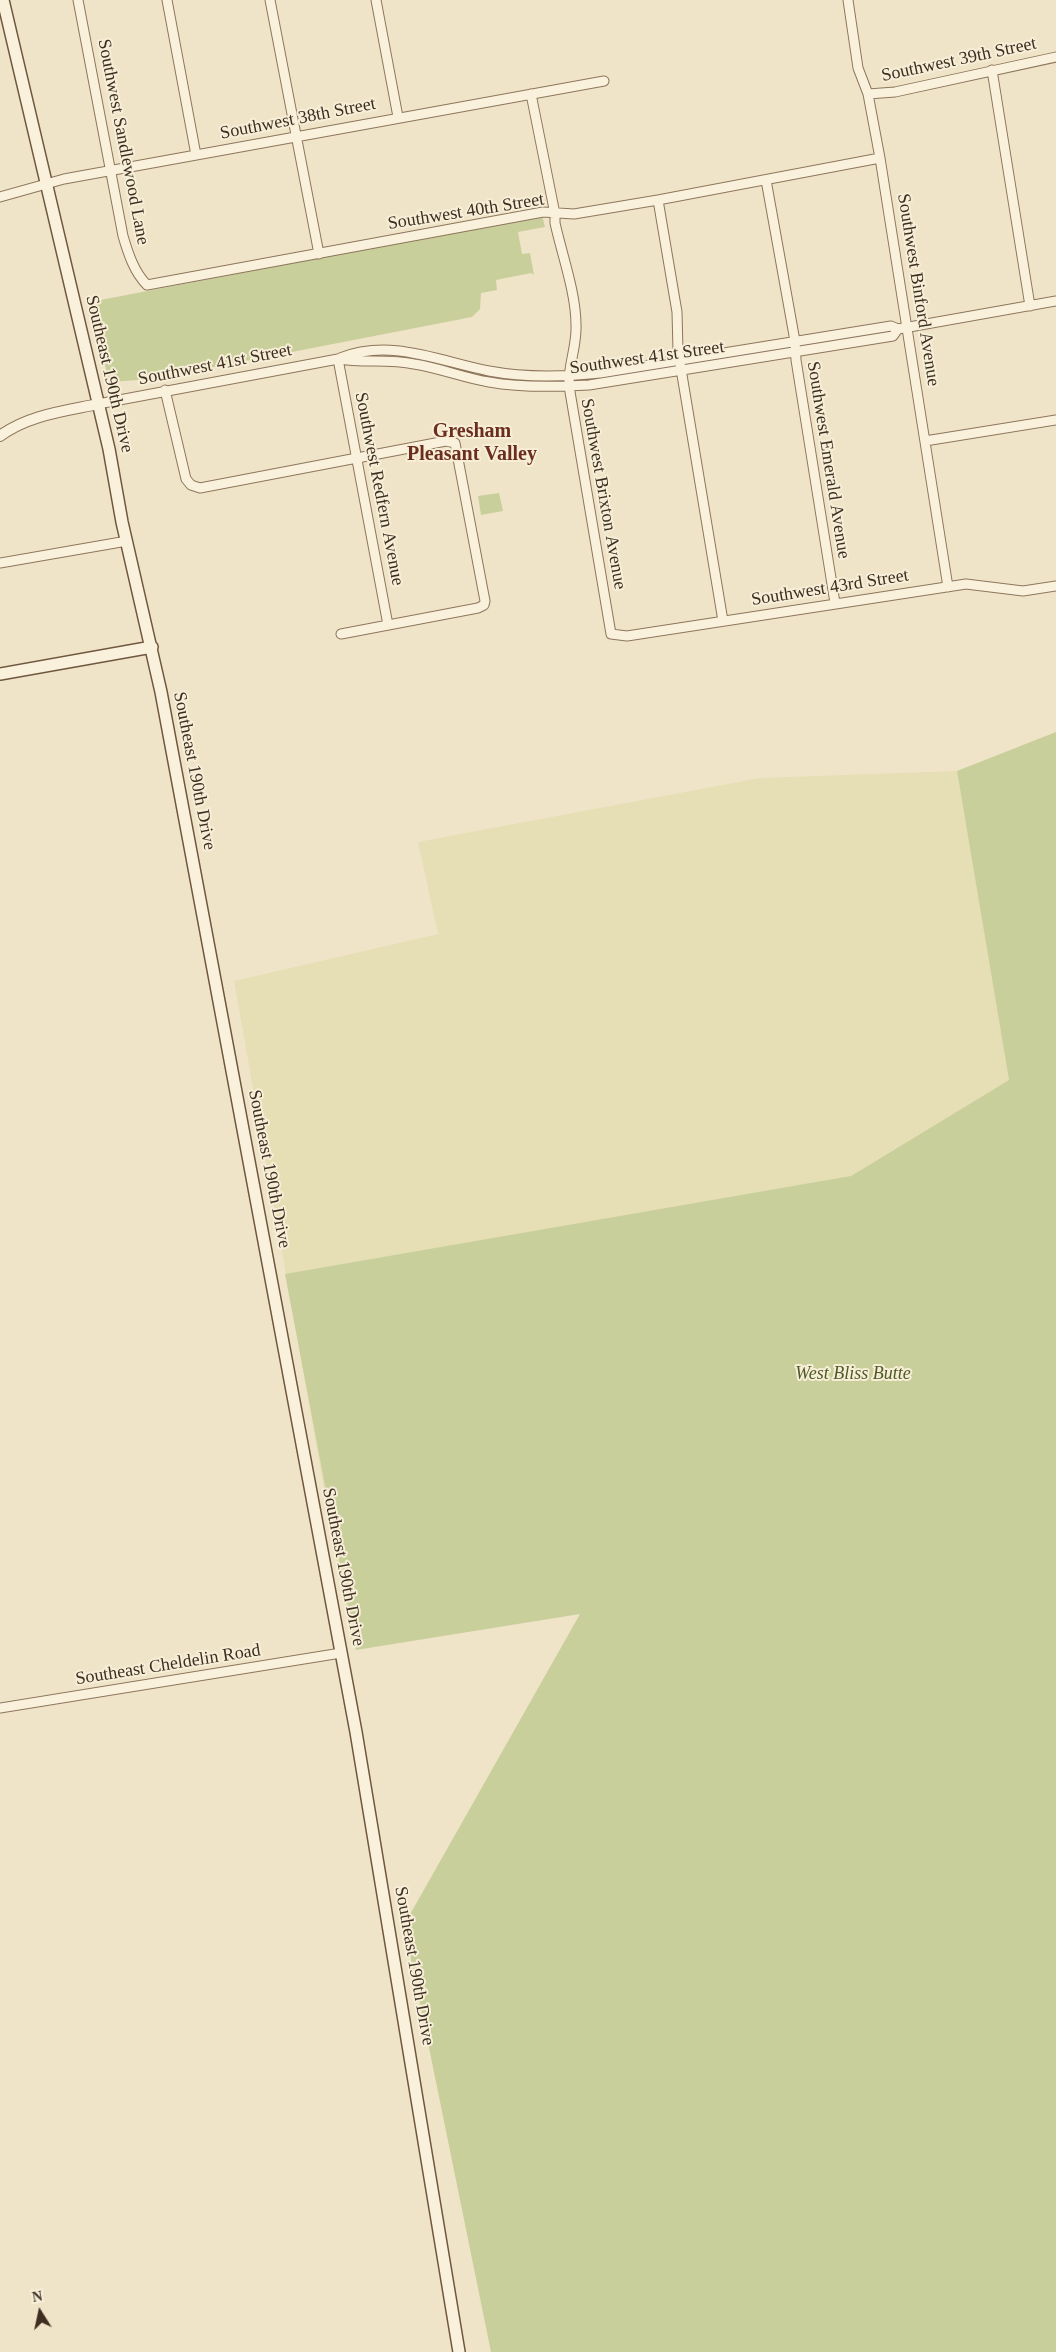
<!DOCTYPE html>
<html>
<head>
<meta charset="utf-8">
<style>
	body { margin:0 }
	#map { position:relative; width:1056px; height:2352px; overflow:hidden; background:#f0e4c8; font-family:"Times New Roman",serif }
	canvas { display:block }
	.north { position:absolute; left:15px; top:2287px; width:50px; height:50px; -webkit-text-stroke:4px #f7eed8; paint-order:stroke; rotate:350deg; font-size:14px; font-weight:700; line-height:20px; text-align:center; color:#3d2e20 }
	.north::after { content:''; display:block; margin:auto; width:18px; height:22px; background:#3d2e20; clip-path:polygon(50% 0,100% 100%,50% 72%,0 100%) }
</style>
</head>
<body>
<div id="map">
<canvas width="1056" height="2352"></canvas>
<div class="north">N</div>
</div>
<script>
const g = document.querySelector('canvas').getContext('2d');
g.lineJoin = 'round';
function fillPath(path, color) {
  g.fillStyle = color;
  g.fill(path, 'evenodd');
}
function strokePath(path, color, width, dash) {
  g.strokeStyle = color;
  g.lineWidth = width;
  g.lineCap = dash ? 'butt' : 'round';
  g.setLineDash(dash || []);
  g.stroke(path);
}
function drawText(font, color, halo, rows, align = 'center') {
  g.font = font + ' "Times New Roman",serif';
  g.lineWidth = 4;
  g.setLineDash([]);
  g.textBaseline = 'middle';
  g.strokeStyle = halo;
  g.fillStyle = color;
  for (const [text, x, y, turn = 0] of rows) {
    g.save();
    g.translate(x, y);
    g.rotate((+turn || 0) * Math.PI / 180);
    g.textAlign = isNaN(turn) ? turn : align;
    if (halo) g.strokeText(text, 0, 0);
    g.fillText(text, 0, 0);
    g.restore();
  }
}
fillPath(new Path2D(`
	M957 771 1009 1080 596 1331 590 1597 351 1641 234 981 438 934 418 842 760 778Z`), '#e6deb5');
fillPath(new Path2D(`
	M542 215 545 227 518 232 522 254 530 253 534 275 531 273 496 280 497 290 481 293 480 309 472 317 225 365 138 380 109 382 90 302Z
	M499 493 503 511 481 515 478 496Z
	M1056 732V2352H491L404 1925 580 1614 356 1650 285 1274 851 1176 1009 1080 957 771Z`), '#c9cf9b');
const minor = new Path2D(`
	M78 0 123 236C128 253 134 272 147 285L543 212 574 214 658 200 880 158
	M167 0 196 155
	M270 0 319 254
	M376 0 398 117
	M848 0 858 68 868 94 880 158 948 587
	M992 70 1030 306
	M531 94 555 214V223C562 255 576 293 576 325 577 347 568 364 569 386L611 634 627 636 966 584 1023 591 1056 586
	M868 94 895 92 1056 57
	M766 180 795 341 796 360 835 603
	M0 197 64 179 604 81
	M658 200 677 312 678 351 723 621
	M340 358C391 338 438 361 489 371 526 378 563 377 600 373L891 326 898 329 1056 301
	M338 359 388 625
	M165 390 186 479 191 485 200 488 446 441 455 443 485 601 484 605 478 608 341 634
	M98 404 338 359C363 363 389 359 414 364 440 368 464 378 489 382 522 388 556 387 589 385L893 336 898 329
	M925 441 1056 420
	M0 563 127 541
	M0 1708 341 1653`);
const tertiary = new Path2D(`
	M0 436C28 415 65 411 98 404`);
const secondary = new Path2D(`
	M3 0 109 449 122 522 161 692 356 1732 459 2352
	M0 674 152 647`);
strokePath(minor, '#8d765c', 11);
strokePath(tertiary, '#8d765c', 12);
strokePath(secondary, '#6f573f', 14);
strokePath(minor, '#faf1dc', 9);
strokePath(tertiary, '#faf1dc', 10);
strokePath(secondary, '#faf1dc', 11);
drawText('18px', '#3d2e20', '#f7eed8', [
	["Southwest 39th Street",959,60,-12],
	["Southwest 38th Street",298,119,-11],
	["Southwest Sandlewood Lane",123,142,79],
	["Southwest 40th Street",466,212,-9],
	["Southwest Binford Avenue",918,290,81],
	["Southwest 41st Street",647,358,-8],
	["Southwest 41st Street",215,365,-11],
	["Southeast 190th Drive",109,374,77],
	["Southwest Emerald Avenue",828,460,81],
	["Southwest Redfern Avenue",379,489,79],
	["Southwest Brixton Avenue",603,494,80],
	["Southwest 43rd Street",830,588,-9],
	["Southeast 190th Drive",194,771,79],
	["Southeast 190th Drive",269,1169,79],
	["Southeast 190th Drive",343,1567,79],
	["Southeast Cheldelin Road",168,1665,-9],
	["Southeast 190th Drive",414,1966,80]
]);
drawText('italic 18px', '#4d5a26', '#f7eed8', [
	["West Bliss Butte",853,1374]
]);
drawText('bold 20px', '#6b2e1e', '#f7eed8', [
	["Gresham",472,432],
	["Pleasant Valley",472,455]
]);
</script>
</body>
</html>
